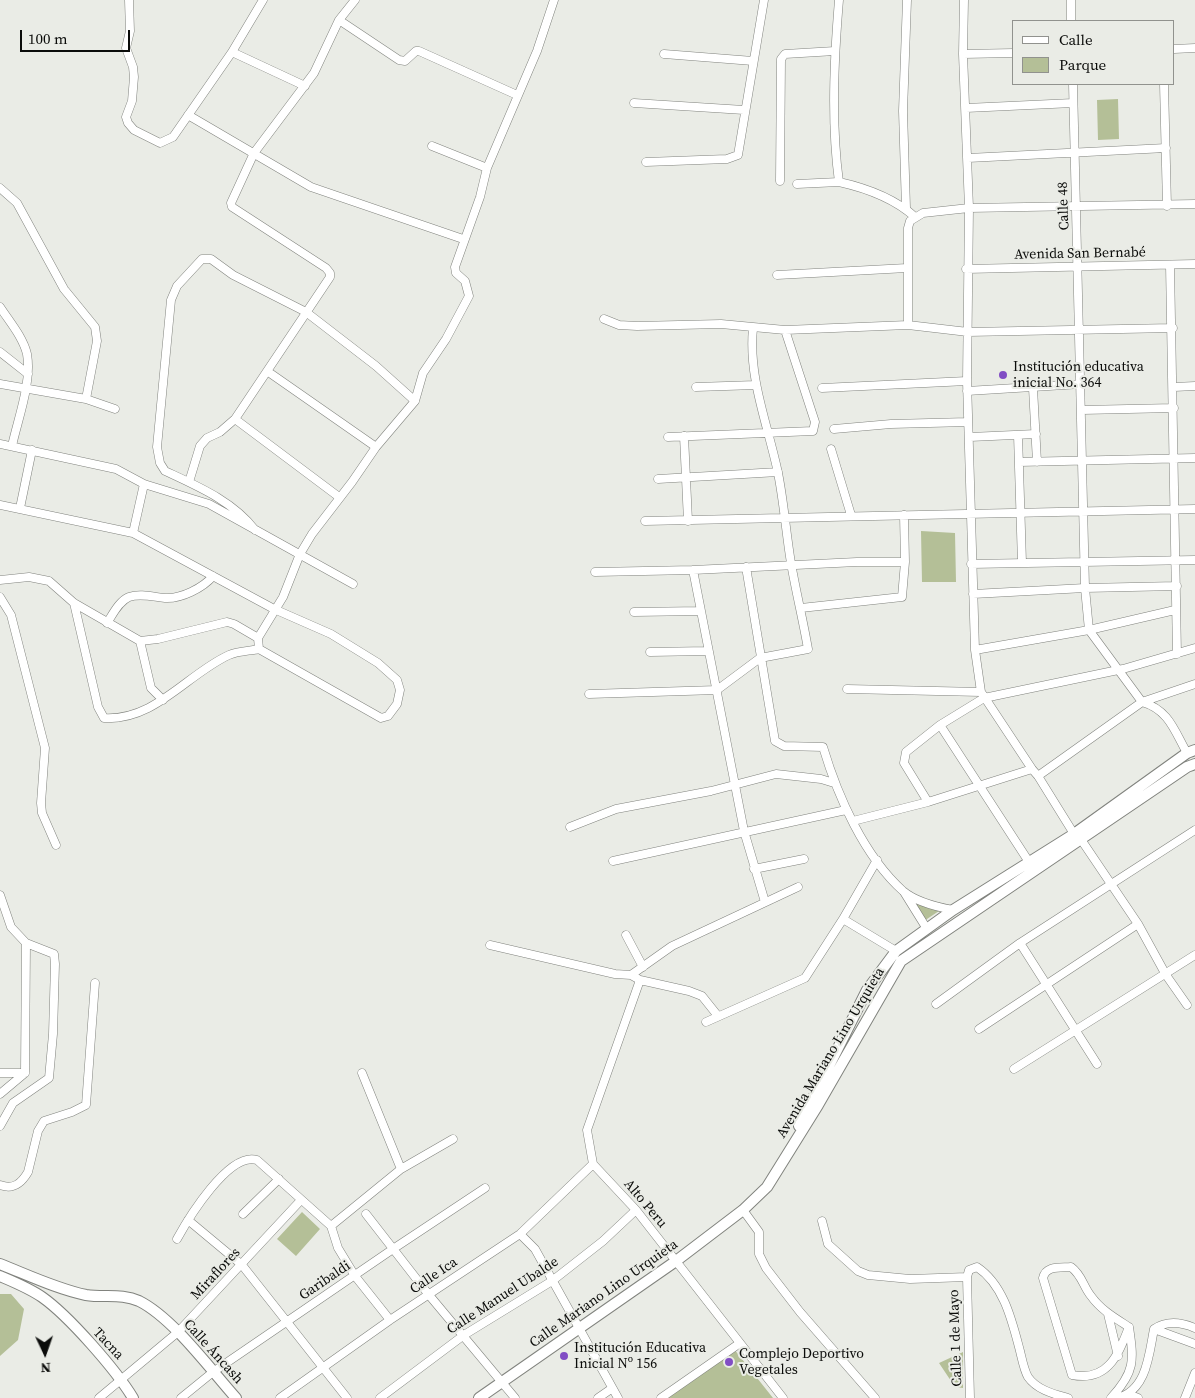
<!DOCTYPE html>
<html>
<head>
<meta charset="utf-8">
<style>
	body { margin:0 }
	#map { position:relative; width:1195px; height:1398px; overflow:hidden; background:#eaece6; font-family:"Source Serif 4",serif }
	canvas { display:block }
	.legend { position:absolute; left:1012px; top:20px; width:162px; height:65px; box-sizing:border-box; background:#eaece6; border:1px solid #91928e; margin:0; padding:6px 9px; list-style:none; font-size:15px; color:#0b0c0a }
	.legend li { display:flex; align-items:center; gap:10px; height:25px }
	.legend b { width:25px; border:1px solid #91928e }
	.north { position:absolute; left:20px; top:1328px; width:50px; height:50px; -webkit-text-stroke:4px #eaece6; paint-order:stroke; rotate:177deg; font-size:14px; font-weight:700; line-height:20px; text-align:center; color:#0b0c0a }
	.north::after { content:''; display:block; margin:auto; width:18px; height:22px; background:#0b0c0a; clip-path:polygon(50% 0,100% 100%,50% 72%,0 100%) }
	.scale { position:absolute; left:20px; top:30px; width:110px; height:22px; box-sizing:border-box; border:2px solid #0b0c0a; border-top:0; padding-left:6px; font-size:15px; line-height:18px; white-space:nowrap; color:#0b0c0a; -webkit-text-stroke:4px #eaece6; paint-order:stroke }
</style>
</head>
<body>
<div id="map">
<canvas width="1195" height="1398"></canvas>
<ul class="legend">
<li><b style="height:6px;background:#fff"></b>Calle</li>
<li><b style="height:14px;background:#b4bf97"></b>Parque</li>
</ul>
<div class="north">N</div>
<div class="scale">100 m</div>
</div>
<script>
const g = document.querySelector('canvas').getContext('2d');
g.lineJoin = 'round';
function fillPath(path, color) {
  g.fillStyle = color;
  g.fill(path, 'evenodd');
}
function strokePath(path, color, width, dash) {
  g.strokeStyle = color;
  g.lineWidth = width;
  g.lineCap = dash ? 'butt' : 'round';
  g.setLineDash(dash || []);
  g.stroke(path);
}
function drawText(font, color, halo, rows, align = 'center') {
  g.font = font + ' "Source Serif 4",serif';
  g.lineWidth = 4;
  g.setLineDash([]);
  g.textBaseline = 'middle';
  g.strokeStyle = halo;
  g.fillStyle = color;
  for (const [text, x, y, turn = 0] of rows) {
    g.save();
    g.translate(x, y);
    g.rotate((+turn || 0) * Math.PI / 180);
    g.textAlign = isNaN(turn) ? turn : align;
    if (halo) g.strokeText(text, 0, 0);
    g.fillText(text, 0, 0);
    g.restore();
  }
}
fillPath(new Path2D(`
	M1118 99 1119 139 1098 140 1097 100Z
	M921 531 955 533 956 582H922Z
	M905 894 948 905 921 923Z
	M302 1212 320 1229 296 1256 277 1239Z
	M0 1294H11L24 1309 18 1340 0 1356Z
	M734 1349 773 1398H661Z
	M963 1352V1388L955 1387 939 1363Z`), '#b4bf97');
const minor = new Path2D(`
	M129 0 130 31 126 48 133 67 134 77 132 101 126 117 128 123 134 130 160 143 173 137 232 52 263 0
	M839 0C834 60 831 123 839 182 866 188 895 199 915 217
	M964 0 963 54 969 208 967 381 975 650 981 692 1032 769 1038 776 1074 834 1080 838 1138 924 1166 975 1187 1005
	M1071 0V21
	M339 20 399 60 405 61 416 51H419L517 95
	M1174 49 1195 48
	M232 52 305 86
	M664 54 753 61
	M963 54 1014 53
	M1073 84 1085 588 1089 630 1142 702C1169 710 1174 730 1187 753
	M1164 84 1167 206
	M634 103 744 110
	M966 108 1073 103
	M188 115 311 187 463 239
	M432 146 487 168
	M968 158 1166 148
	M646 162 727 159 738 155 764 0
	M780 181 781 59 785 54 835 51
	M797 184 839 182
	M0 188 17 203 64 289 95 327 97 341 86 399
	M906 208 903 111 907 0
	M1170 265 1177 654
	M966 269 1195 264
	M777 275 907 268
	M0 307C9 321 23 337 27 354 32 383 18 418 12 446
	M604 319 619 325 637 326 721 324 785 330 908 325 968 332 1173 328
	M908 325V228L910 221 923 213 969 208 1195 204
	M0 352 28 374
	M267 371 376 447
	M0 384 86 399 115 409
	M696 387 756 385
	M1174 387 1195 386
	M822 388 967 381
	M1033 388 1037 462
	M967 391 1081 384
	M1082 410 1174 408
	M235 419 339 497
	M834 429 891 424 968 422
	M1018 435 1022 563
	M684 436 688 521
	M668 437 813 431 815 422 785 330
	M970 437 1036 434
	M0 444 116 469 144 484 209 504 353 584
	M831 449 851 515
	M1019 462 1195 458
	M658 479 778 472
	M189 482 200 446 207 438 220 432 235 419 330 277V273L326 268 232 207 231 203 254 153 314 73 339 20 355 0
	M0 505 133 533 274 609 331 634 378 663 397 680 400 690 397 704 388 716 381 718 259 649 258 638 234 624 227 622 158 639 140 641 74 603 49 581 29 577 0 580
	M20 508 32 450
	M645 521 1195 509
	M255 530C233 501 197 486 165 471L160 463 157 447 171 300 177 286 202 259H211L233 275 306 312 376 366 415 401
	M133 533 144 484
	M971 564 1195 560
	M746 567 775 741 784 746 823 747C838 797 864 856 903 891 916 902 937 907 953 910
	M693 570 744 831 765 902
	M595 572 693 570 857 562H905
	M973 594 1085 588 1177 586
	M0 597 11 615 45 748 41 803 42 813 56 845
	M74 603 98 707 104 718C155 721 187 674 229 655 238 651 250 651 259 649
	M801 608 902 597 905 562 904 515
	M634 612 701 611
	M107 623C113 614 119 601 129 597 140 593 154 597 165 598 181 599 203 588 213 576
	M258 638 283 597 300 554 312 534 352 482 376 447 415 401 423 373 446 339 469 296 465 281 456 273 455 267 480 197 487 168 537 51 554 0
	M140 641 151 688 163 700
	M975 650 1089 630 1175 610
	M650 652 708 651
	M847 689 981 692
	M589 694 717 690 760 658 808 649C803 620 796 592 791 563 786 533 784 503 778 473 768 425 748 378 753 328
	M940 725 1029 862
	M1038 776 1142 702 1195 684
	M928 802 904 763 906 752 940 725 984 698 1123 669 1195 648
	M853 821 928 802 1032 769
	M570 827 616 809 711 791 776 774 821 779 834 783
	M613 861 846 810
	M754 869 804 859
	M904 892 927 929
	M0 895 11 927 26 943 54 954 55 964 53 1034 49 1078 13 1103 0 1126
	M843 919 896 951
	M626 935 643 967
	M1020 943 1097 1064
	M490 945 615 974 631 975 672 946 798 887
	M631 975 640 980 587 1130 593 1164 636 1210 783 1398
	M640 980 689 991 702 996 718 1016
	M936 1004 1020 943 1195 830
	M706 1022 805 978 843 919 877 860
	M979 1029 1138 924
	M1014 1069 1195 955
	M0 1073H25L26 943
	M362 1073 401 1169
	M0 1094 25 1073
	M0 1185C13 1190 21 1184 28 1172L38 1131 44 1121 72 1112 86 1105 95 983
	M743 1210 759 1232V1254L766 1268 800 1312 875 1398
	M243 1214 279 1179
	M366 1214 429 1295 515 1398
	M188 1220 242 1265 347 1398
	M822 1221 828 1244 858 1271 868 1275 910 1279 967 1277
	M331 1226 401 1169 453 1139
	M520 1234 535 1249 618 1398
	M177 1239C188 1219 229 1151 257 1160L331 1226 338 1248 355 1276 390 1320
	M1108 1314 1118 1356
	M1154 1329 1195 1344
	M1128 1394 1138 1398
	M99 1398 178 1332 301 1200
	M181 1398 213 1372 393 1249 485 1188
	M280 1398 390 1320 520 1234 593 1164
	M380 1398 464 1335 552 1281 603 1241 636 1210
	M598 1398 611 1389
	M661 1398 740 1343
	M970 1398 967 1277 969 1270 977 1267C1004 1285 1012 1321 1020 1351 1022 1359 1024 1370 1028 1377 1037 1390 1054 1394 1068 1398
	M1111 1398C1135 1372 1134 1361 1129 1327 1115 1318 1101 1310 1091 1296 1083 1286 1082 1275 1071 1267 1061 1268 1046 1265 1043 1278L1072 1375C1108 1382 1118 1355 1129 1327
	M1117 1398C1147 1391 1149 1354 1154 1329 1167 1320 1181 1322 1195 1328
	M1185 1398 1195 1373`);
const major = new Path2D(`
	M799 1126 867 990 896 951 953 910 1074 834 1187 753 1195 750
	M0 1264C28 1275 57 1289 86 1295 104 1298 122 1293 139 1301 173 1318 210 1369 236 1398
	M0 1276C14 1282 29 1288 42 1297 69 1316 116 1370 133 1398
	M479 1398 676 1261 743 1210 767 1187 818 1105 901 961 1187 767 1195 764`);
strokePath(minor, '#81837e', 9);
strokePath(major, '#81837e', 12);
strokePath(minor, '#fff', 8);
strokePath(major, '#fff', 10);
for (const [x, y, r, color] of [
	[1003,375,5,"#814dc4"],
	[564,1356,5,"#814dc4"],
	[729,1362,5,"#814dc4"]
]) {
  const dot = new Path2D();
  dot.arc(x, y, r, 0, 2 * Math.PI);
  g.fillStyle = color;
  g.fill(dot);
  strokePath(dot, '#eaece6', 2);
}
drawText('14px', '#0b0c0a', '#eaece6', [
	["Calle 48",1064,206,-92],
	["Avenida San Bernabé",1080,254,-1],
	["Avenida Mariano Lino Urquieta",831,1053,-59],
	["Alto Peru",645,1204,50],
	["Miraflores",216,1274,-47],
	["Calle Ica",434,1276,-34],
	["Garibaldi",325,1281,-34],
	["Calle Mariano Lino Urquieta",604,1294,-35],
	["Calle Manuel Ubalde",503,1296,-33],
	["Calle 1 de Mayo",956,1338,-92],
	["Tacna",108,1344,47],
	["Calle Áncash",213,1352,48]
]);
drawText('14px', '#0b0c0a', '#eaece6', [
	["Institución educativa",1013,367],
	["inicial No. 364",1013,383],
	["Institución Educativa",574,1348],
	["Inicial Nº 156",574,1364],
	["Complejo Deportivo",739,1354],
	["Vegetales",739,1370]
], 'left');
</script>
</body>
</html>
